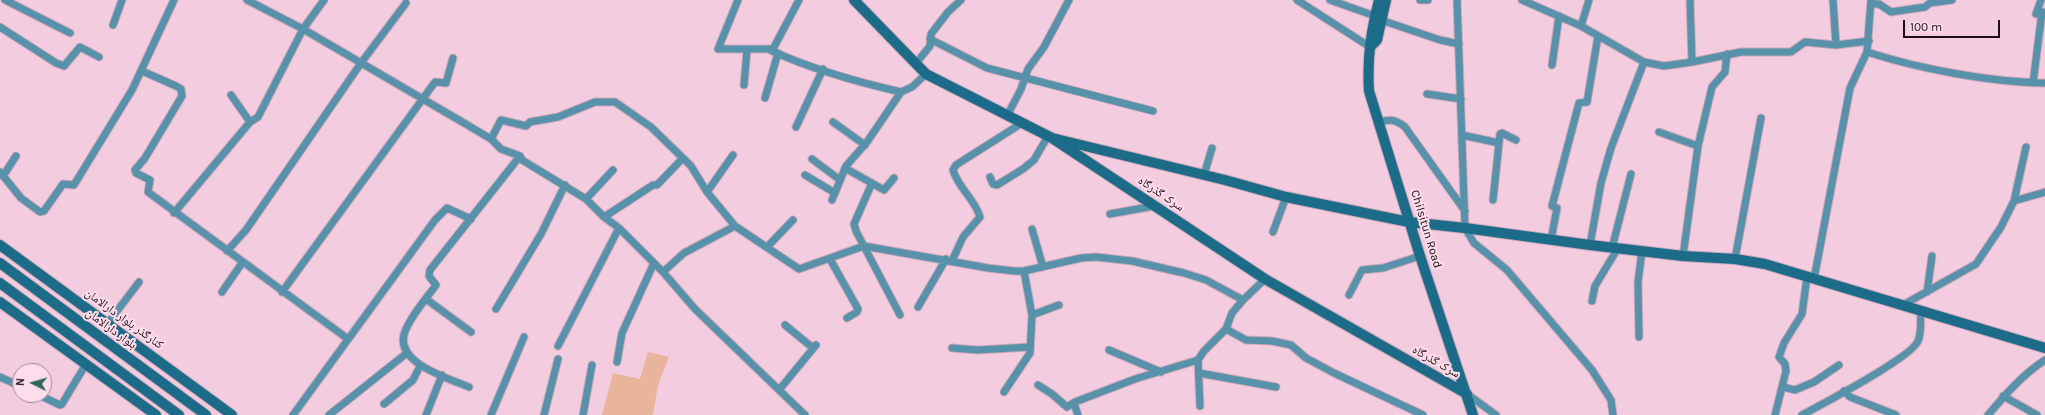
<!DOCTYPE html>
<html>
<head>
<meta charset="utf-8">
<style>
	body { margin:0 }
	#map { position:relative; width:2045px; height:415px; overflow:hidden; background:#f4ccdf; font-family:Karla,sans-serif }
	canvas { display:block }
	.north { position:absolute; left:12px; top:363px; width:40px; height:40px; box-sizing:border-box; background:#fddceb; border:1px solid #a38a95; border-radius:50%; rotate:275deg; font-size:11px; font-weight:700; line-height:16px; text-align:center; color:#1b0e15 }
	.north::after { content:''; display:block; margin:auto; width:14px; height:18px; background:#2e6a55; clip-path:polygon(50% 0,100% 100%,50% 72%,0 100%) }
	.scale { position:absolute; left:1903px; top:20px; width:97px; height:18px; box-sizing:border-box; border:2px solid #1b0e15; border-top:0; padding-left:5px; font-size:12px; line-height:14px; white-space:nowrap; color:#1b0e15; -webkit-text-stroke:3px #fddceb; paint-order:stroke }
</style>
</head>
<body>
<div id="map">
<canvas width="2045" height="415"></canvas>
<div class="north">N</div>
<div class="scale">100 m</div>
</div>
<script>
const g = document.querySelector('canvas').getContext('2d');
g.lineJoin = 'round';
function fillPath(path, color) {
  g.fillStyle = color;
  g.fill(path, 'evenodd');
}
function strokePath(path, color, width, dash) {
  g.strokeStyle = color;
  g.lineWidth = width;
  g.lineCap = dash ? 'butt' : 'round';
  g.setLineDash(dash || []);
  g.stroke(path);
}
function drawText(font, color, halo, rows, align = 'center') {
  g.font = font + ' Karla,"Noto Naskh Arabic",sans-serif';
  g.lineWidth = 4;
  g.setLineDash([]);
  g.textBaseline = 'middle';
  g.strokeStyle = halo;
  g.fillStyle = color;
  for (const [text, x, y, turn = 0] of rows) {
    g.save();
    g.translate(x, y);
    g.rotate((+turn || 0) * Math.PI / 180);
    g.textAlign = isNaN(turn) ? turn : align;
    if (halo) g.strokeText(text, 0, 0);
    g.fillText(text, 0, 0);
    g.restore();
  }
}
fillPath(new Path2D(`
	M648 352 669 357 658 385 653 415H602L613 373 640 379Z`), '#e8b59c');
const street = new Path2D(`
	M5 0 70 33
	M247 0 303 29 464 123 491 139 501 149 520 156 522 160 586 199 604 217 619 228 663 272 695 309 805 415
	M738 0 718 49H773L799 0
	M1297 0 1370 47
	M1330 0 1375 16
	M1420 0H1428
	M1457 0 1465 228 1474 243 1507 270 1592 370 1611 400 1613 415
	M1522 0 1581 26 1644 62 1664 66 1692 62 1741 52H1791L1805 42 1836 45 1869 41
	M1690 0 1692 62
	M1833 0 1836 45
	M2041 0 2036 14 2045 12
	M1872 4H1879L1891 12 1925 7 1930 3 1952 0
	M1381 20 1440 40 1459 44
	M113 25 122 0
	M1581 26 1589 0
	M0 27 56 63 64 66 80 47 99 57
	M930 39 987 68 1153 111
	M770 50C811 69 857 82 901 92
	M1867 52C1920 69 1989 82 2045 83
	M917 62 930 46 931 34 948 12 961 0
	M1552 65 1559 16
	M142 71 176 86 181 89 182 96 145 158 135 170 136 173 150 180 148 192 348 339
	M2033 83 2042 12
	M744 85 747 50
	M1427 94 1461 99
	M231 95 250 122
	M765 98 778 53
	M1007 116 1021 89 1028 69 1044 47 1069 0
	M833 122 865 145
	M1378 122C1390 119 1395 119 1405 127L1465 211
	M796 127 823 69
	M1659 132 1698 146
	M1462 135 1499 143
	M491 139 501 120 526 126 530 122 558 117 595 102H615L651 127 691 166 707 192 735 226
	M812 159 840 180
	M845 168 884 190 894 178
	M0 172 21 198 40 212 44 211 63 184 74 185 132 90 174 0
	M805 175 835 193
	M1204 175 1212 148
	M3 176 16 156
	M990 177 993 184 997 185 1023 169 1034 160 1048 136
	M872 183 854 224 856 231 900 315
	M707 192 733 155
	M586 199 613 170
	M832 200 846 166 867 142 901 92 912 87 926 74
	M1493 200 1500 134 1502 133 1516 140
	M2014 201 2045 192
	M174 213 250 122 258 117 303 29 324 0
	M1110 214 1154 206
	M604 217 653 185H657L683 158
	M1032 229 1043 267
	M1273 232 1286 197
	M1551 240 1557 208 1552 206 1579 103 1587 102 1598 36
	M1590 245 1601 183 1611 148 1644 62
	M767 247 793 220
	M1612 248 1631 174
	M227 251 246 230 361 63 406 3
	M1683 256 1698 146 1712 87 1725 72 1727 54
	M830 259 858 309 857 312 847 318
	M1735 259 1761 118
	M952 261 963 237 980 217C975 199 958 188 953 170L956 165 1022 123
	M663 272 684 253 735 226 799 269 864 246 988 268 1014 271H1024L1081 258 1096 257 1132 261 1184 273 1206 280 1243 300
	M1814 279 1850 88 1867 52 1871 0
	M222 292 242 263
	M282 292 435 82 446 83 453 58
	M1927 292 1932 256
	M1349 295 1362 270 1383 268 1420 256
	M426 299 471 332
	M1592 301 1595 286 1618 248
	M1903 305 1976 264 2001 227 2014 201 2026 147
	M918 307 946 259
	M496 309 541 234 565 185
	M1032 315 1059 305
	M108 323 139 282
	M785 325 813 348
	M1226 329 1246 340 1272 341 1291 345 1306 358 1334 373 1423 415
	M1639 337 1638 282 1642 251
	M558 346 619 228
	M952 348 978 350 1030 347
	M1109 350 1161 372
	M1198 360 1200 406
	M617 362 622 333 654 263
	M1199 373 1276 387
	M0 377 20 386
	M1038 385 1052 394 1067 407 1075 402 1135 379 1198 360 1204 351 1226 329 1232 313 1243 300 1265 279
	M469 387C448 378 390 362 406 329 413 313 426 299 436 285L429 276 430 270 520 156
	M1783 387 1795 390 1814 382 1839 365
	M779 390 816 345
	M1844 391 1850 397 1896 415
	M1004 392 1030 353 1032 315 1024 271
	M1467 394 1496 415
	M39 395 60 405 62 404 86 364
	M2003 396 2037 415
	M384 404 413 380 420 366
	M1074 404 1078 415
	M293 415 435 220 447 208 471 219
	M329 415 407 353
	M426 415 442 375
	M491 415 524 337
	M544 415 558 359
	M583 415 592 365
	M1775 415 1786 371 1785 364 1779 357 1784 343 1802 314 1807 277
	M1802 415C1822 404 1911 358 1918 341 1922 333 1920 319 1921 310
	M1988 415C2005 395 2023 374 2045 360`);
const secondary = new Path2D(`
	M854 0 926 74 1052 138 1265 279 1467 394
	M1379 0C1371 32 1367 57 1369 91L1420 256 1473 415
	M1370 47 1377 40 1386 0
	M1052 138 1225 180 1286 197 1409 222 1465 228 1590 245 1683 256 1735 259 1765 264 2045 348
	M0 245 232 415
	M0 263 206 415
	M0 283 179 415
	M0 302 156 415`);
strokePath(street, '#cdaabb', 9);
strokePath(secondary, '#cdaabb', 12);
strokePath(street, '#5791aa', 7);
strokePath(secondary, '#1c6b88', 10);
drawText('12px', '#1b0e15', '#fddceb', [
	["سرک گذرگاه",1161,194,34],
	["Chilsitun Road",1426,229,73],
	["کنارگذر بلوار دارالامان",124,319,36],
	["بلوار دارالامان",111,329,36],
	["سرک گذرگاه",1436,362,30]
]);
</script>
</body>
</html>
